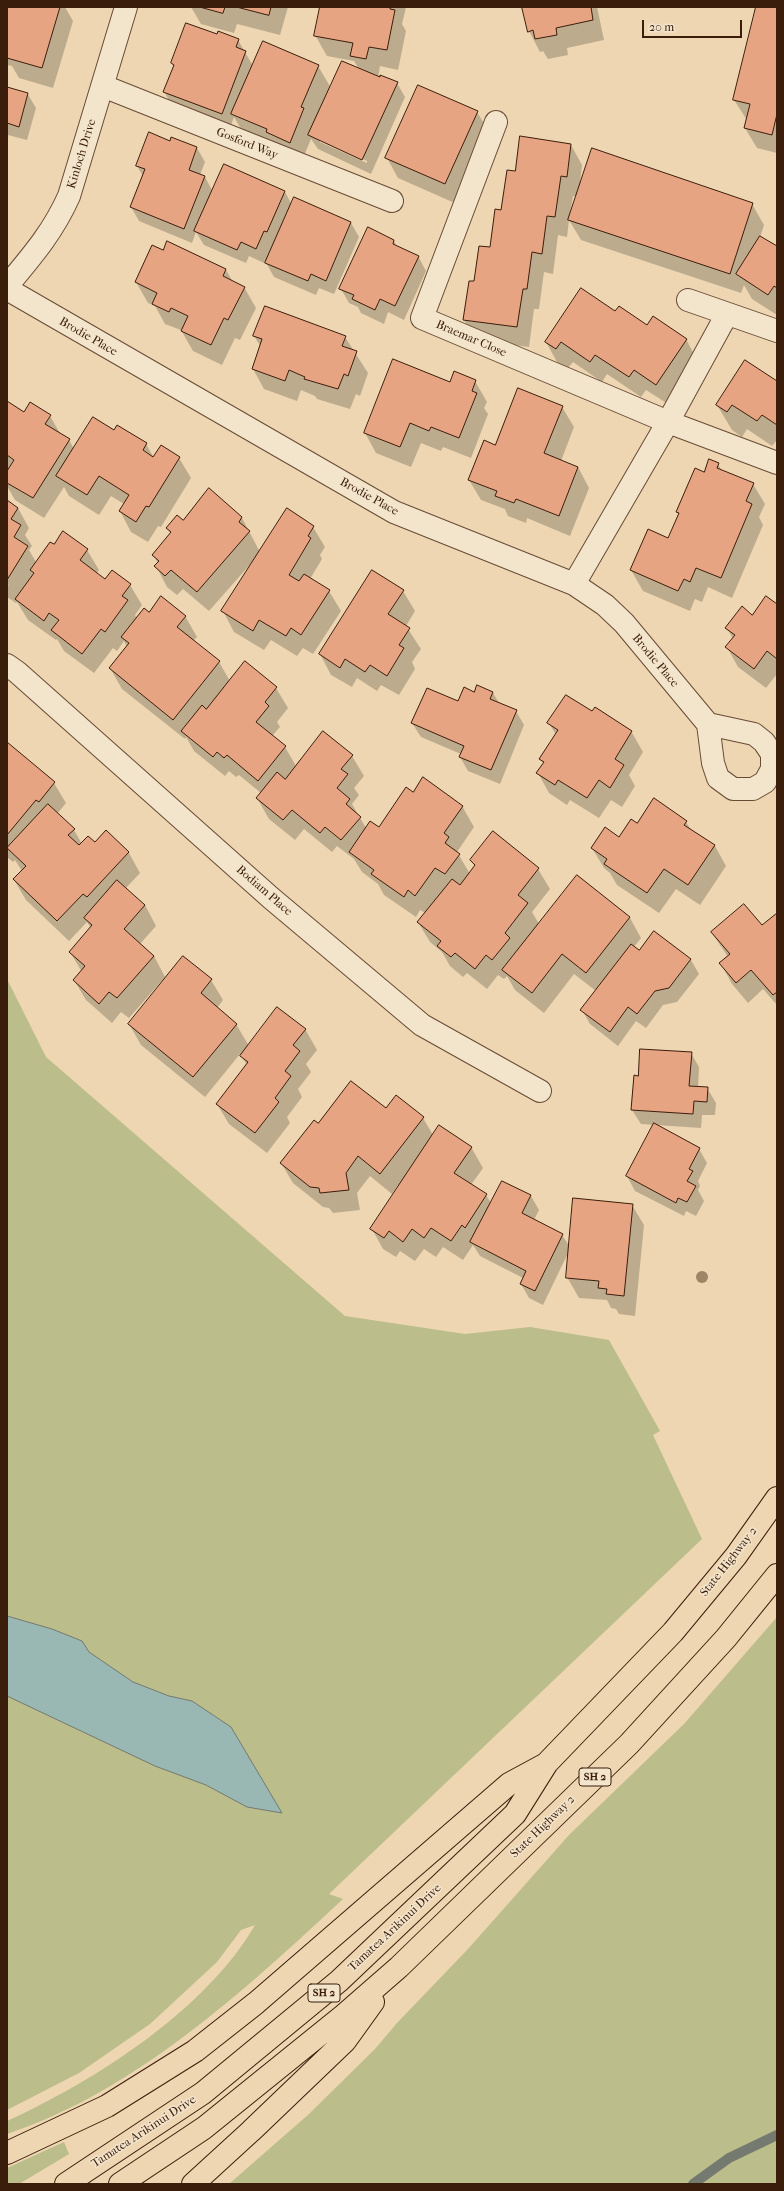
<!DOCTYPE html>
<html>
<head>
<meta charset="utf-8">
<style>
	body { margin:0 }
	#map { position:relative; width:784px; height:2191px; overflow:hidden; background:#edd6b1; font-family:"IM FELL French Canon",serif }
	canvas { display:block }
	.frame { position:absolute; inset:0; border:8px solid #3b1d0b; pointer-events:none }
	.scale { position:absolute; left:642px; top:20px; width:100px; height:18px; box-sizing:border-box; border:2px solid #3b1d0b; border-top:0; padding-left:5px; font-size:12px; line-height:14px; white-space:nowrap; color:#3b1d0b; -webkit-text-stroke:3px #f3e4cc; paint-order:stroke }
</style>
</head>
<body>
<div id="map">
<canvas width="784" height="2191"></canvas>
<div class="frame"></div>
<div class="scale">20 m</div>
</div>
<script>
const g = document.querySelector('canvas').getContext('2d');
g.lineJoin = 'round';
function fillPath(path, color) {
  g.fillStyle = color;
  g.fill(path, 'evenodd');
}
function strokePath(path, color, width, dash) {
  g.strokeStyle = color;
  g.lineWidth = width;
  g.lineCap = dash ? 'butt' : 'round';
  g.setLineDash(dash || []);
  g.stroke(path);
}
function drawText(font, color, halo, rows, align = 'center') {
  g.font = font + ' "IM FELL French Canon",serif';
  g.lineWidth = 3;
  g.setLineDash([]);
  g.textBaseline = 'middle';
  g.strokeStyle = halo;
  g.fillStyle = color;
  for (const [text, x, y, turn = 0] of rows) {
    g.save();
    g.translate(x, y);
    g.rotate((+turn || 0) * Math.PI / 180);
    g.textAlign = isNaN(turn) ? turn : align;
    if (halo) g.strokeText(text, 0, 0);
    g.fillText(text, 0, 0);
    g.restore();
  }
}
fillPath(new Path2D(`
	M7 979 46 1057 345 1316 465 1334 530 1327 609 1340 660 1431 653 1435 702 1539 329 1894 343 1899C245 1990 136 2091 7 2134V2121C95 2081 206 2010 255 1925L241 1930 217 1962 150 2024 79 2073 7 2110Z
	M777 1617V2184H229L309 2114 375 2049 397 2023 468 1949 569 1835 684 1724Z
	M64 2142 69 2154 19 2184H7V2168Z`), '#bbbd8a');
const water = new Path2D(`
	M7 1616 52 1629 82 1641 89 1652 133 1682 169 1696 192 1701 231 1727 282 1813 247 1807 206 1785 155 1766 7 1696Z`);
fillPath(water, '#9ab8b3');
strokePath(water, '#747a70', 1);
fillPath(new Path2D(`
	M7 7H65L73 21 53 88 19 78 12 66 7 65Z
	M191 7H288L280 35 237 24 234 33 201 24Z
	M321 7H406L402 24 406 31 398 70 380 66 378 78 397 83 405 97 371 174 318 149 311 139 301 163 244 134 234 117 230 128 172 106 164 91 174 67 172 63 217 35 238 40 253 66H318L331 88 359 69 354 61 327 56 315 35ZM320 139 367 161V163L320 142Z
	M523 7H597L604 40 567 48 568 55 548 59 543 51 540 52 529 31Z
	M757 7H777V153L757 148 745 128 747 120 734 100Z
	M7 88 27 93 36 108 27 140 8 135 7 138Z
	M477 112 489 132 457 204 398 178 387 158Z
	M170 142 197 148 205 162 200 175 205 177 213 192 225 165 285 192 292 205 295 198 351 223 359 237 334 294 319 288 316 295 274 277 265 261 264 263 249 256 246 263 204 245 196 232 192 243 139 221 131 207 143 176 137 166Z
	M571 145 582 165 580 182 752 204 764 225 760 237 777 247V315L752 299 744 285 741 293 581 240 569 220 567 237 558 235 553 274 544 272 539 309H534L529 347 476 340 464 320 475 283 491 248 516 173ZM573 196H577L571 214 570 213Z
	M394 241 397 247 418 256 426 271 404 320 388 312 384 324 361 313 358 307 349 303 341 289Z
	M163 252 226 270 233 282 244 287 256 308 240 340 235 338 222 365 193 351 181 330 165 324 155 306 148 303 136 282Z
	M616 312 647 326 686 339 697 360 668 404 646 390 641 397 607 374 602 382 573 362 567 369 557 362 546 342Z
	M254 336 345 337 368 373 360 396 356 394 350 409 317 399 315 396 301 390 297 401 264 389 253 369 261 347Z
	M475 381 487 402 484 408 488 414 471 458 443 447 441 451 421 443 411 467 376 453 365 433 450 383Z
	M777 382V440L772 446 747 429 742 437 732 430 717 405Z
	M7 402 24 413 50 416 61 435 69 440 74 449 114 432 146 444 154 458 161 447 179 458 191 478 161 527 158 526 148 542 131 532 120 511 124 504 111 496 99 515 69 496 64 487 44 518 15 500 7 486V473L10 469 7 467Z
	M562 407 574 427 561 461 578 467 589 488 570 536 527 518 526 523 508 516 505 509 481 500 469 480 495 446Z
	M718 464 722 471 753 484 765 504 759 517 763 525 732 598 708 587 702 602 695 599 690 611 643 591 631 570 668 540 679 515 677 512 704 473Z
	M209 490 242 518 260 552 287 510 313 527 325 547 320 555 322 559 310 579 329 591 341 611 313 654 303 648 297 656 271 640 264 650 234 632 223 611 254 560 209 611 183 589 177 595 167 587 156 566 158 563 153 555 171 534 167 528 183 521Z
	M7 501 18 508 29 528 25 535 32 546 29 550 36 562 54 545 87 550 99 570 96 574 106 581 112 572 130 585 142 605 135 615 137 619 149 613 185 616 197 637 193 641 219 662 230 681 246 663 276 688 288 708 277 722 280 727 272 736 285 747 296 766 352 756 364 776 354 788 359 795 352 804 366 828H379L413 793 462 806 474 827 457 852 470 874 475 867 471 860 493 833 538 869 550 889 532 912 539 924 577 876 630 918 641 938 634 947 639 951 654 932 691 960 699 974 677 1002 663 1005 646 1028 636 1021 618 1046 590 1024 582 1010 596 991 574 974 544 1013 515 990 507 976 504 979 498 975 487 989 467 973 463 977 450 966 442 952 430 942 418 922 425 913 420 910 416 917 384 895 378 884 362 872 354 859 337 846 332 852 304 829 295 840 269 819 257 798 261 793 239 775 236 777 229 771 225 776 194 751 186 737 185 739 122 689 110 668 127 647 124 641 117 651 113 648 94 673 64 651 57 639 56 640 28 620 17 602 16 603 7 597V586L9 585 7 584Z
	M403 591 415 611 406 626 421 649 412 662 415 669 399 695 381 685 377 691 357 678 352 687 331 675 320 654Z
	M777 605V674L766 688 738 667 727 647 733 639 727 628Z
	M475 693H493L499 703 516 711 524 725 500 784 468 771 460 757 461 754 421 737 412 723Z
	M592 712 631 731 643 752 629 775 635 786 622 807 611 800 599 818 570 800 567 805 549 793 538 773 544 764 540 759 556 735 549 723Z
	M7 743 54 783 66 803 57 814 74 830 82 844H95L106 831 129 853 140 873 125 889 145 905 156 926 140 944 154 956 165 977 129 1018 121 1012 112 1023 86 1000 74 980 82 972 70 952 91 928 87 922 69 941 26 900 14 880 22 871 15 860 13 862 7 857Z
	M686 822 691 830 715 846 726 866 700 905 676 889 659 913 617 885 610 873 604 868 592 848 620 838 638 825Z
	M777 914V1005L763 989 748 1003 732 984 721 964 728 957 712 933 762 927Z
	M184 958 211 980 223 1000 217 1008 236 1024 249 1046 305 1029 317 1050 306 1064 311 1072 298 1089 302 1097 287 1117 290 1123 267 1153 229 1124 217 1104 247 1065 240 1054 205 1097 141 1045 129 1024Z
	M691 1053 699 1067 698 1088H707L716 1103 715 1115H702L701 1128 641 1124 632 1110 639 1077Z
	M396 1097 423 1118 433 1135 471 1147 483 1168 471 1185 486 1195 491 1203 531 1196 539 1210 534 1220 562 1235 570 1247 632 1205 644 1225 635 1316 619 1314 616 1309 611 1308 607 1300 579 1298 567 1277 569 1251 543 1305 529 1298 521 1284 523 1278 480 1256 473 1245 463 1260 443 1247 436 1257 424 1249 415 1261 400 1251 396 1257 383 1249 372 1229 399 1186 398 1185 392 1194 370 1176 357 1193 360 1210 333 1213 329 1208 323 1207 293 1183 281 1163 318 1125 386 1110Z
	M699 1149 707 1163 698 1181 700 1186 698 1190 704 1201 696 1216 686 1211 684 1216 635 1191 627 1176Z`), '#0003');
strokePath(new Path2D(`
	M693 2184 729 2158 777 2135`), '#747a70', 10);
const building = new Path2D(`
	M7 7H60L42 68 7 58Z
	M200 7H225L223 13Z
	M237 7H271L269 15Z
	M320 7H390V9L395 10 387 50 369 47 366 59 350 56 353 43 314 36Z
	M522 7H591L593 20 556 28 557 35 535 39 533 30 528 32Z
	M756 7H777V114L772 135 744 128 750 104 733 100Z
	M186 23 217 34 218 31 239 39 236 47 246 51 222 114 163 92 174 65 171 63Z
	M263 41 319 65 301 107 304 108 290 143 266 132 267 129 231 114Z
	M342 61 380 77V75L398 82 362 160 308 135Z
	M418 85 478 111 445 184 385 158Z
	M7 87 28 93 19 127 7 123Z
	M149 132 170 141 171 137 197 147 189 170 205 176 184 229 130 207 145 169 136 166Z
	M520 136 571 144 567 177 561 176 555 217 547 216 542 254 532 252 527 289H523L517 327 463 320 469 281H474L479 246 490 247 495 209 501 210 507 170 515 171Z
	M592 148 753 203 730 274 568 220Z
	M224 164 285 191 267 232 264 231 256 249 241 242 237 250 194 231Z
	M294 197 351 222 326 281 311 274 308 281 265 263Z
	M368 227 394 240 393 244 419 256 395 306 380 299 375 310 352 299 354 295 339 289Z
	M760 236 777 246V288L774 286 768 295 736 274Z
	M167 241 226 269 223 276 245 287 228 320 224 318 211 345 181 331 188 316 171 308 169 312 152 304 157 293 135 282 152 245 163 250Z
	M581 288 615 311 619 306 647 325 653 316 687 339 656 385 634 370 629 377 595 355 590 362 561 342 556 349 545 342Z
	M265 306 346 336 342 346 357 351 348 376 344 374 338 389 304 379 305 377 289 370 285 381 252 369 262 339 253 336Z
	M393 359 450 382 454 371 476 380 472 391 477 393 459 438 431 427 429 431 410 423 400 447 364 433Z
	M745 360 777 381V425L762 415 757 421 732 405 727 412 716 405Z
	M518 388 563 406 544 453 578 467 559 516 516 499 514 503 495 496 497 491 468 480 484 440 495 445Z
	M7 401 24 412 30 402 51 415 45 424 70 439 33 498 7 483V471L14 460 7 455Z
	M93 417 114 430 117 425 147 443 143 450 153 457 161 445 180 457 149 507 146 506 136 522 119 511 129 495 99 476 87 495 56 476Z
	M709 459 719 463 717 468 754 483 746 501 752 504 721 578 696 568 690 582 684 579 678 591 630 570 648 529 668 538 679 513 676 512 695 468 704 472Z
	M209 488 242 517 239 522 250 531 197 592 171 570 165 576 154 566 159 561 152 555 171 532 166 528 177 515 183 520Z
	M7 500 18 508 11 519 21 525 14 537 28 546 7 580Z
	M287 508 314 526 308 536 311 538 289 575 299 581 304 574 330 590 301 635 291 628 286 636 259 620 253 631 221 611Z
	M63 531 88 549 80 560 105 579 112 570 131 584 122 596 128 600 105 632 101 629 82 654 51 630 59 620 49 613 44 621 15 599 34 573 30 570 50 542 54 544Z
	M372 570 404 590 388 614 410 628 399 645 404 648 387 676 370 665 365 672 345 659 340 668 319 654Z
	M161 596 186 616 177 627 220 661 173 720 109 668 129 643 121 637 144 608 149 612Z
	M766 596 777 604V659L767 651 754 669 725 647 735 635 725 628 742 606 752 615Z
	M245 661 277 687 265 702 269 706 256 722 286 746 258 781 227 755 224 758 217 752 213 757 181 731 202 705 206 709Z
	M477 685 493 692 490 699 517 710 491 770 459 757 464 746 411 723 427 688 458 701 464 687 474 692Z
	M566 695 592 711 595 707 632 731 615 759 624 765 610 788 599 780 587 798 558 780 555 785 536 773 544 762 539 759 558 730 547 723Z
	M323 731 353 755 341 769 348 774 337 788 350 799 346 804 361 817 341 840 325 827 320 833 292 810 283 820 256 798 277 772 285 779Z
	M7 742 55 782 39 802 36 800 7 835Z
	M423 777 463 806 444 833 449 837 445 843 460 854 445 874 435 868 415 896 408 890 404 897 371 874 374 870 349 852 370 821 379 827 406 787 413 792Z
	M654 798 687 821 684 825 715 845 688 885 664 869 647 893 604 864 607 859 591 848 605 827 619 837 631 819 637 823Z
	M48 804 75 829 68 835 79 845 88 836 95 842 106 830 129 852 87 897 83 894 57 921 13 879 26 866 7 848Z
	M493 831 539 868 518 895 528 903 505 933 510 938 492 960 486 955 475 969 455 953 451 957 437 946 441 941 417 922 452 879 460 885 475 865 470 860Z
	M577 875 630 917 586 973 562 954 532 993 502 970Z
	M117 880 145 905 124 929 154 956 117 998 109 992 99 1004 73 980 85 966 69 952 92 925 84 918Z
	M744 904 762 925 777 913V992L773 995 751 970 736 983 719 963 730 954 711 932Z
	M654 931 691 959 669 988 655 991 637 1014 628 1007 610 1032 580 1010 631 944 639 950Z
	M183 956 212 979 201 993 237 1024 193 1077 128 1024Z
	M277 1007 306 1029 293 1045 300 1051 285 1071 291 1076 275 1098 279 1102 255 1133 216 1104 248 1062 240 1056Z
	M640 1049 692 1052 689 1086 708 1087 707 1102 694 1101 693 1114 631 1110 634 1075 638 1076Z
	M351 1081 386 1108 396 1095 424 1117 380 1174 358 1156 346 1173 349 1190 320 1193 319 1188 310 1187 280 1163 314 1120 318 1123Z
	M654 1123 700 1148 689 1169 693 1171 687 1181 696 1186 687 1202 678 1198 676 1203 626 1176Z
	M439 1125 472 1147 454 1173 487 1194 465 1228 462 1225 451 1241 431 1228 424 1238 412 1229 403 1242 389 1231 384 1238 370 1229Z
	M502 1181 531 1195 522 1213 563 1234 535 1291 520 1284 526 1271 470 1242Z
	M573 1198 633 1204 624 1296 606 1294 607 1289 598 1288 599 1281 566 1278Z`);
fillPath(building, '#e7a483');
strokePath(building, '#3b1d0b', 1);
const minor = new Path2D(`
	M103 86 392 201
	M496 122 422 318 668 422 777 463
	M7 286C32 256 53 232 69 196L126 7
	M7 289 394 512 574 584 605 605 624 623 708 724 713 763 718 778 733 789H753L765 782 772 769V754L764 742 754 734 708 724
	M688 300 777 331
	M574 584 668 422 727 314
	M7 665 17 672 271 898 422 1025 540 1091`);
const highway = new Path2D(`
	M7 2153 107 2106 195 2051 256 2003 509 1784 546 1764
	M66 2184 203 2093 339 1981 515 1814 547 1763 673 1632 736 1556 777 1498
	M120 2184 204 2128 344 2015 399 1967 629 1744 726 1638 777 1575
	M193 2184 251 2131 345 2041 373 2002`);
strokePath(minor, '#684b34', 24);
strokePath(highway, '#3b1d0b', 24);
strokePath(minor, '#f3e4cc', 22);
strokePath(highway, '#edd6b1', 22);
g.fillStyle = '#9d8667';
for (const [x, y] of [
	[702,1277]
]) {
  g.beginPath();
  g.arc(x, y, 6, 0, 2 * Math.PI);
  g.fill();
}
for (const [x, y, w] of [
	[595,1777,32],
	[324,1993,32]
]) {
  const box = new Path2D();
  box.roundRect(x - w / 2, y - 9, w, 18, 3);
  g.fillStyle = '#f3e4cc';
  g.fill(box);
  strokePath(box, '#3b1d0b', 1);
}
drawText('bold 11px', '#3b1d0b', null, [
	["SH 2",595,1777],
	["SH 2",324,1993]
]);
drawText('12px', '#3b1d0b', '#f3e4cc', [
	["Gosford Way",247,144,22],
	["Kinloch Drive",82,154,-73],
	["Brodie Place",88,337,30],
	["Braemar Close",471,339,23],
	["Brodie Place",369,497,29],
	["Brodie Place",655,661,50],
	["Bodiam Place",264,891,41],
	["State Highway 2",729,1562,-52],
	["State Highway 2",543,1827,-44],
	["Tamatea Arikinui Drive",395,1928,-43],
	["Tamatea Arikinui Drive",144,2132,-33]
]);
</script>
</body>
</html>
